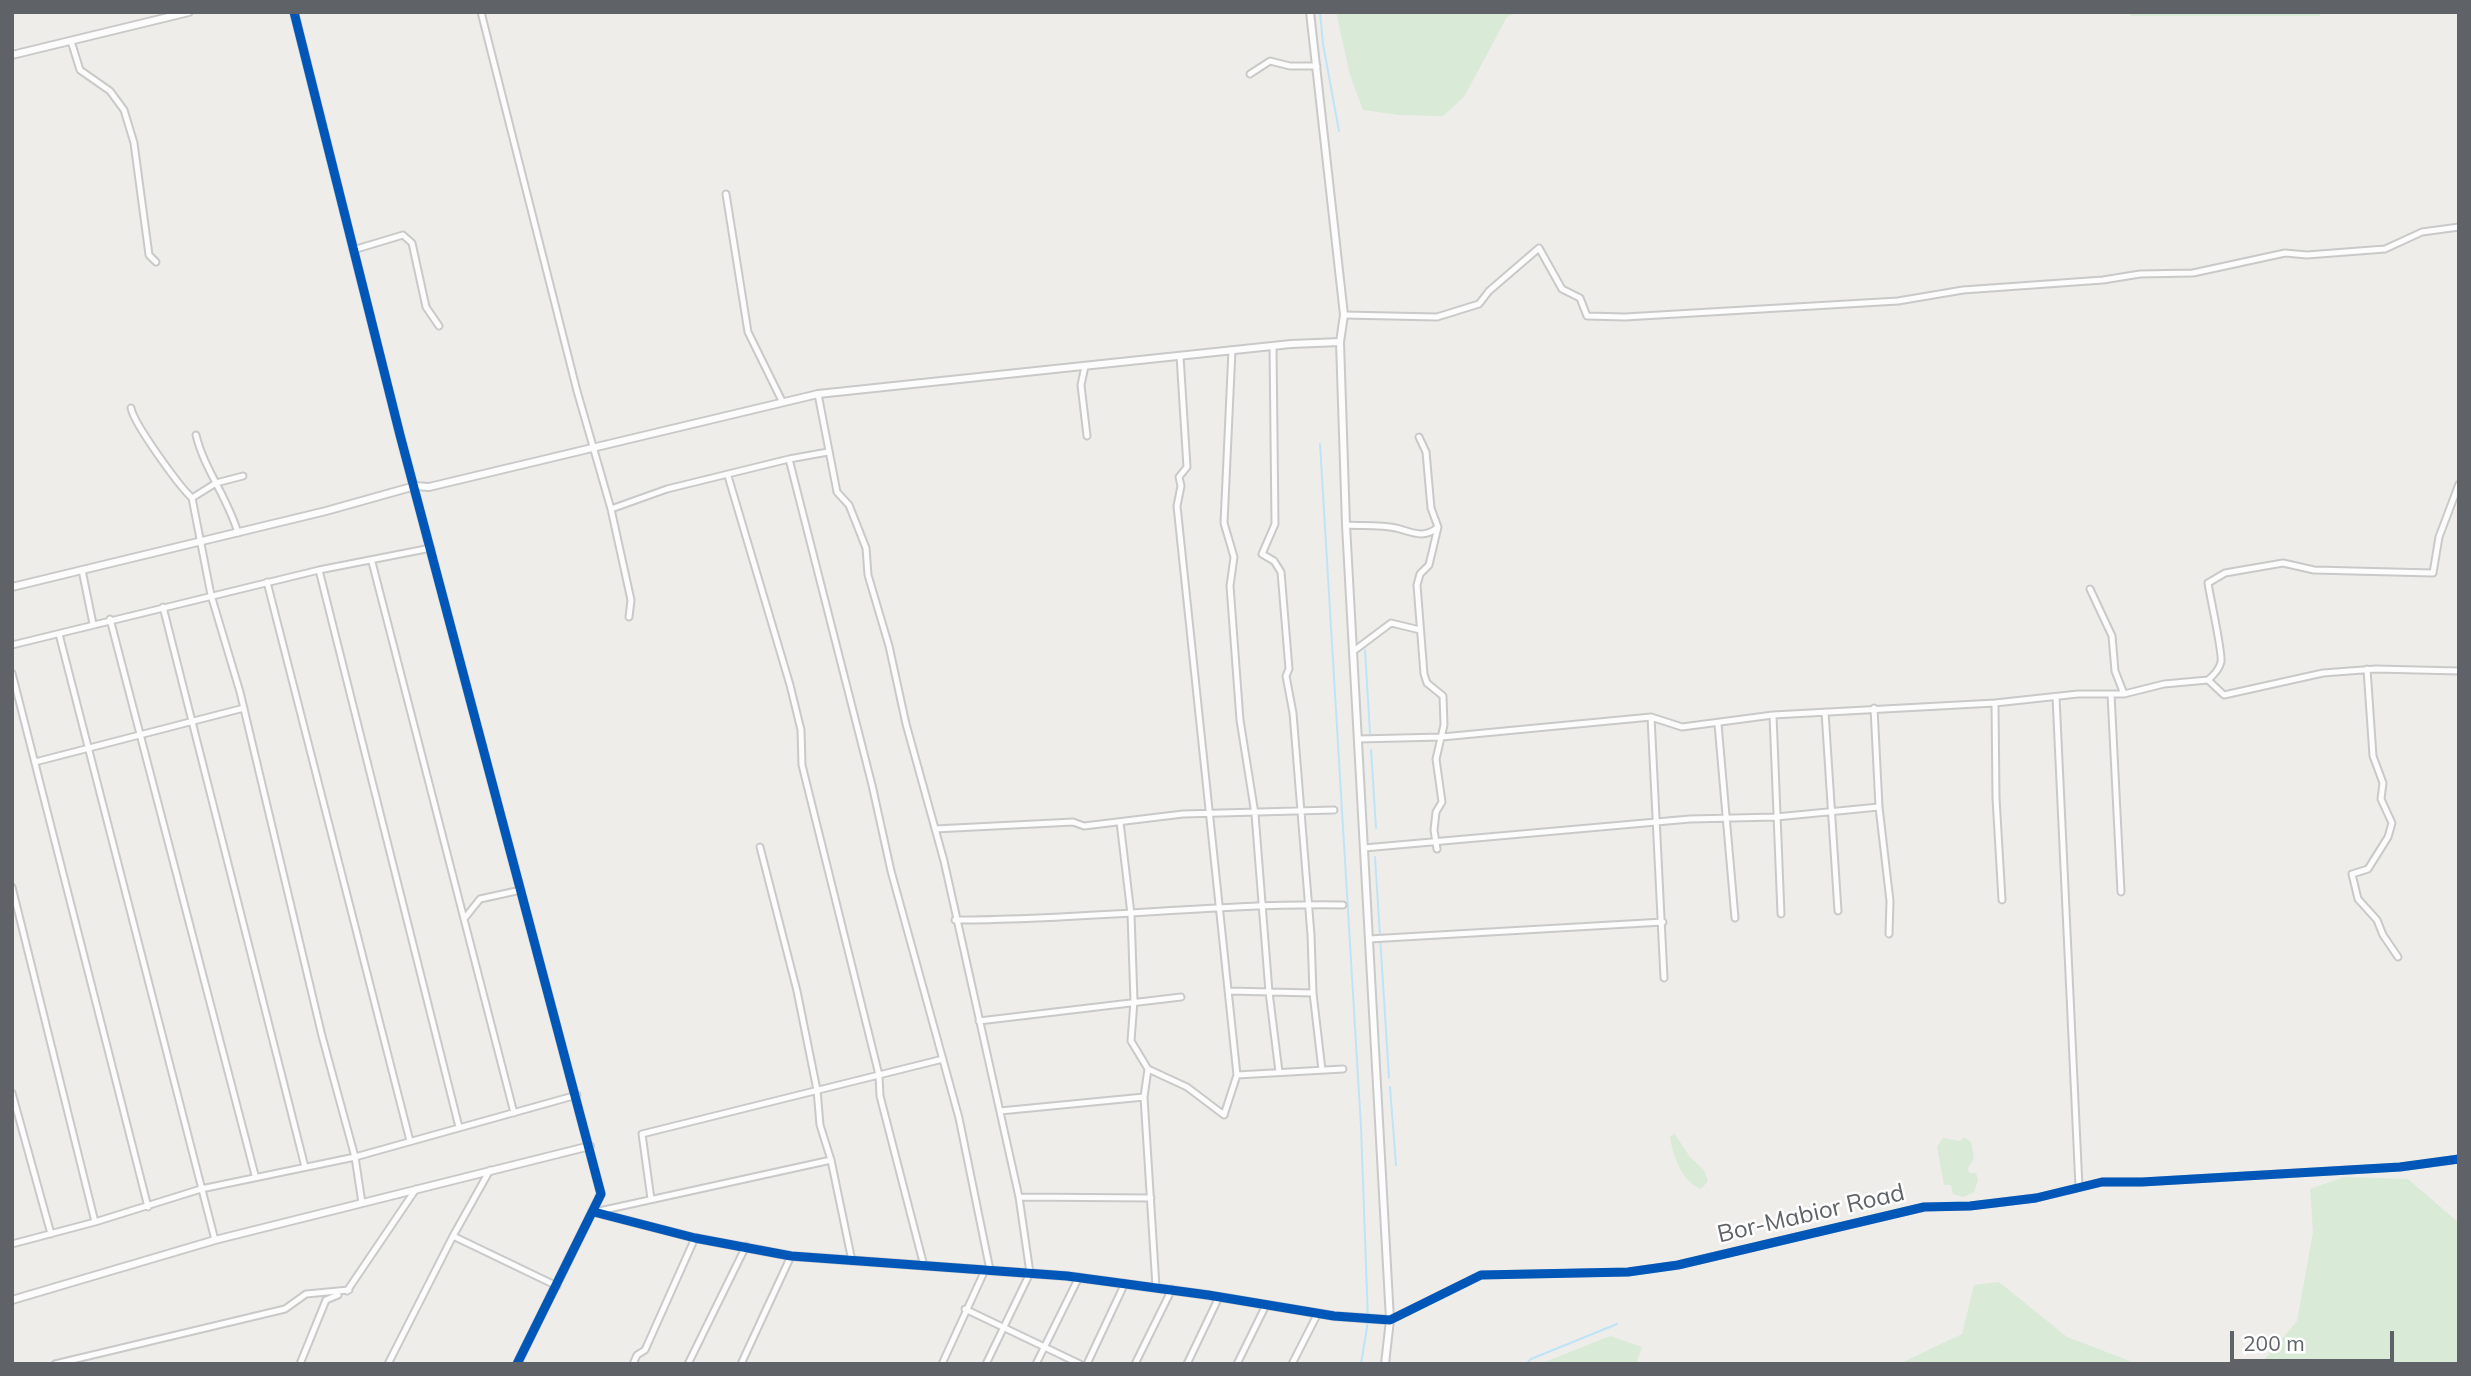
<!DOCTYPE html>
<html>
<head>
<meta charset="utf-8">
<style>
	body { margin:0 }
	#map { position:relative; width:2471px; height:1376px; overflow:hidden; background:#eeedea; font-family:Mulish,sans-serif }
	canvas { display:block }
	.frame { position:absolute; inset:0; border:14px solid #5f6367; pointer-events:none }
	.scale { position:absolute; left:2230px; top:1331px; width:164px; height:32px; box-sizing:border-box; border:4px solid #5f6367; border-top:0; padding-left:9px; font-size:21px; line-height:24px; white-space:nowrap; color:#5f6367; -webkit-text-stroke:5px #fff; paint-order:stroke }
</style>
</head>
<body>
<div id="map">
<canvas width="2471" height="1376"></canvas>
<div class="frame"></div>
<div class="scale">200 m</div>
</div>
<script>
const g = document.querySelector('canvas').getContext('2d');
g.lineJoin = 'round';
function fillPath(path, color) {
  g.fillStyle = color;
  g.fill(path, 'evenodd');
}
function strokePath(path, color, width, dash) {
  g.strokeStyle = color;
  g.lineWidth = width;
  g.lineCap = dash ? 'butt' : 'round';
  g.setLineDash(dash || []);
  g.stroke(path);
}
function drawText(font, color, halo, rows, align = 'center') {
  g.font = font + ' Mulish,sans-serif';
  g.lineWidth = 5;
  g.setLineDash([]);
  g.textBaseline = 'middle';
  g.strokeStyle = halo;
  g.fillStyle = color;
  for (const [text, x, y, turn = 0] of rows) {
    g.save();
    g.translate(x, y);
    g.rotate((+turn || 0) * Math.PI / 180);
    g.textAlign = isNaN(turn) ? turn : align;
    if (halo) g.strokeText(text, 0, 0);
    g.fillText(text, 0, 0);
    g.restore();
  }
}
fillPath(new Path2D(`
	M1336 12H1518L1507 17 1464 97 1443 116 1400 115 1363 110 1350 75Z
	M2127 12H2321L2319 16H2131Z
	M1674 1133 1690 1157 1704 1170 1708 1181 1701 1189C1682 1182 1673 1156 1670 1137Z
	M1964 1137 1971 1142 1974 1158 1968 1168 1969 1173H1976L1978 1180 1974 1192 1963 1197 1953 1194 1951 1185H1944L1937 1147 1943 1138 1960 1141Z
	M2344 1177 2408 1179 2459 1223V1364H2252L2263 1361 2297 1321 2313 1232 2310 1189Z
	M1999 1282 2067 1337 2138 1364H1899L1962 1334 1974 1285Z
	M1610 1336 1642 1347 1636 1364H1540Z`), '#d9ead6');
strokePath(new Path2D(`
	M1320 12 1323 44 1339 131
	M1320 444 1361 1127 1368 1321 1361 1364
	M1365 650 1370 733
	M1371 750 1376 828
	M1375 857 1389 1078
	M1390 1087 1396 1165
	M1526 1364 1531 1359 1617 1324`), '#bfe4f7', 2);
const minor = new Path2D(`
	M481 12 577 391 611 509 631 600 629 617
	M71 41 80 70 110 91 124 110 134 143 149 255 156 262
	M1250 74 1270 61 1290 66H1317
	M726 194 748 332 782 401
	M353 250 403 235 412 243 426 307 439 326
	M1344 315 1437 317 1479 304 1489 291 1539 248 1562 289 1580 298 1587 316 1625 317 1898 301 1963 290 2103 280 2140 274 2193 273 2285 253 2307 255 2385 249 2422 232 2459 227
	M1273 346 1275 524 1262 554 1274 561 1281 572 1289 669 1286 676 1293 713 1311 935 1313 993 1322 1070
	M1232 350 1224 523 1234 557 1230 586 1240 720 1255 814 1269 992 1279 1072
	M1180 356 1187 467 1179 477 1181 486 1177 506 1237 1075
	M1085 366 1081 385 1087 436
	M818 394 837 492 849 505 866 548 868 575 889 646 906 724 944 861 1019 1197 1030 1273 986 1364
	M131 408C134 424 179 486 192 498L216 483 243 476
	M196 435C204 469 228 498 238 533
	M1419 437 1426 452 1431 508 1438 527 1429 565 1420 574 1417 585 1424 674 1427 683 1443 696 1444 725 1436 759 1442 802 1436 812 1434 830 1437 849
	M789 459 872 785 891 871 959 1118 990 1270
	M728 476 790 685 801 730 802 765 879 1075 880 1096 924 1266
	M192 498 211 595 240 692 322 1036 355 1157 362 1203
	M611 509 667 489 789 459 828 452
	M1346 525C1362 526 1381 525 1396 528 1412 532 1423 539 1437 528
	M372 562 514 1113
	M82 570 93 624
	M319 570 459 1127
	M267 582 410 1141
	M2090 589 2112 636 2115 671 2124 694
	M163 607 305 1167
	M110 619 255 1175
	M59 634 215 1240
	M12 645 319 570 431 548
	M1355 650 1391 623 1420 630
	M2367 669 2373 756 2383 783 2381 799 2392 823 2388 837 2368 869 2352 874 2358 899 2377 920 2383 935 2398 957
	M12 673 148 1207
	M2208 680C2214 675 2219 670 2221 662 2223 654 2210 597 2208 583L2225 573 2283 563 2314 570 2433 573 2439 537 2459 484
	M2111 694 2121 892
	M2056 697 2079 1187
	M1995 703 1996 798 2002 900
	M1874 708 1879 807 1890 901 1889 934
	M1825 712 1838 911
	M1773 715 1781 914
	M1651 717 1664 978
	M1718 724 1735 918
	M1358 739 1442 737 1651 717 1682 727 1773 715 1995 703 2078 694H2124L2164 684 2208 680 2224 695 2323 673 2376 669 2459 671
	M35 762 244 708
	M1120 822 1131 914 1134 1001 1131 1041 1148 1069 1144 1097 1156 1287
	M935 829 1073 822 1084 826 1183 814 1334 810
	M760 847 797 991 817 1090 820 1125 831 1160 852 1261
	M1364 848 1690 819 1776 817 1879 807
	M12 887 95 1222
	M464 919 480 899 521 890
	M955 920C1085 920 1214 903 1343 905
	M1369 939 1663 922
	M1229 991 1313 993
	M979 1021 1181 997
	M1148 1069 1187 1087 1224 1115 1237 1075 1343 1069
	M12 1093 51 1234
	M1000 1111 1144 1097
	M1019 1197 1151 1198
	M651 1199 642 1134 943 1059
	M595 1212 831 1160
	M453 1236 557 1286
	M12 1244 95 1222 201 1189 355 1157 577 1095
	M347 1291 416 1189
	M965 1309 1080 1364
	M1390 1320 1481 1275 1628 1272 1678 1265 1924 1207 1970 1206 2036 1198 2102 1182H2142L2400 1167 2459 1159
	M55 1364 285 1309 306 1294 349 1290
	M300 1364 326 1300 338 1295
	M388 1364 453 1236 490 1170
	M633 1364 637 1355 645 1350 695 1238
	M688 1364 746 1246
	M741 1364 791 1256
	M942 1364 985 1270
	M1036 1364 1079 1277
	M1087 1364 1125 1283
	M1135 1364 1172 1289
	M1187 1364 1219 1297
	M1237 1364 1266 1305
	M1292 1364 1318 1313`);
const tertiary = new Path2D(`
	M294 12 400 435 601 1194 517 1364
	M1310 12 1344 315 1340 342 1346 525 1390 1320 1385 1364
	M12 55 189 12
	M12 587 326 511 415 486 429 487 818 394 1291 344 1340 342
	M594 1212 695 1238 791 1256 1067 1276 1208 1295 1334 1316 1390 1320
	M12 1300 215 1240 590 1146`);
strokePath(minor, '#c9c9c9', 9);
strokePath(tertiary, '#c9c9c9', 10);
strokePath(minor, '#fcfcfc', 5);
strokePath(tertiary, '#fcfcfc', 6);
strokePath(new Path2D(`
	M294 12 400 435 601 1194 517 1364
	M594 1212 695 1238 791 1256 1067 1276 1208 1295 1334 1316 1390 1320 1481 1275 1628 1272 1678 1265 1924 1207 1970 1206 2036 1198 2102 1182H2142L2400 1167 2459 1159`), '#0057b8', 9);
drawText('24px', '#5f6367', '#fff', [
	["Bor-Mabior Road",1811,1214,-13]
]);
</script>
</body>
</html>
